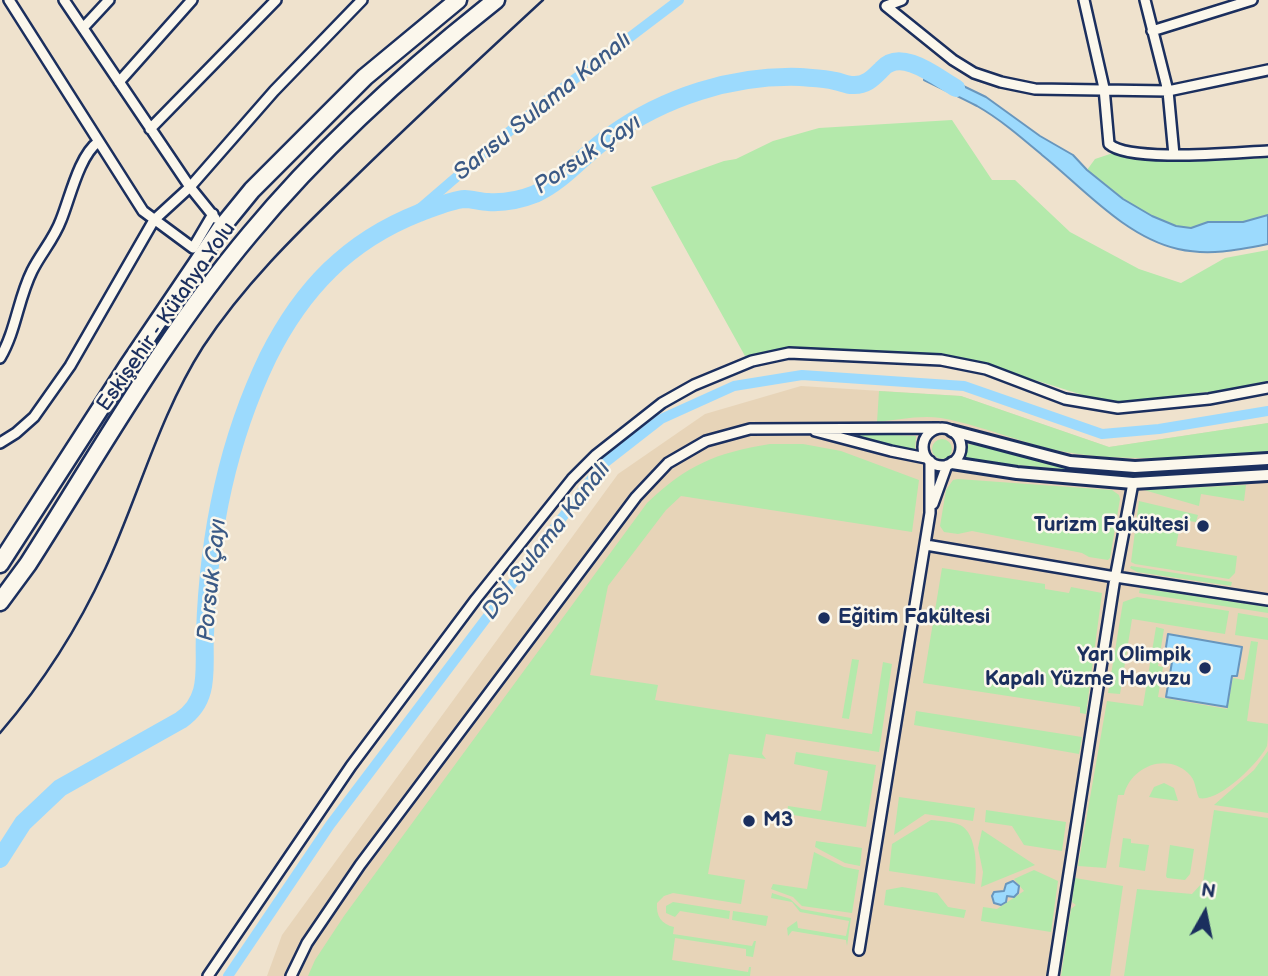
<!DOCTYPE html>
<html>
<head>
<meta charset="utf-8">
<style>
	body { margin:0 }
	#map { position:relative; width:1268px; height:976px; overflow:hidden; background:#efe2cd; font-family:"Balsamiq Sans",sans-serif }
	canvas { display:block }
	.north { position:absolute; left:1170px; top:878px; width:70px; height:70px; -webkit-text-stroke:5px #fbf7ec; paint-order:stroke; rotate:9deg; font-size:19px; font-weight:700; line-height:28px; text-align:center; color:#1b2f5e }
	.north::after { content:''; display:block; margin:auto; width:24px; height:32px; background:#1b2f5e; clip-path:polygon(50% 0,100% 100%,50% 72%,0 100%) }
</style>
</head>
<body>
<div id="map">
<canvas width="1268" height="976"></canvas>
<div class="north">N</div>
</div>
<script>
const g = document.querySelector('canvas').getContext('2d');
g.lineJoin = 'round';
function fillPath(path, color) {
  g.fillStyle = color;
  g.fill(path, 'evenodd');
}
function strokePath(path, color, width, dash) {
  g.strokeStyle = color;
  g.lineWidth = width;
  g.lineCap = dash ? 'butt' : 'round';
  g.setLineDash(dash || []);
  g.stroke(path);
}
function drawText(font, color, halo, rows, align = 'center') {
  g.font = font + ' "Balsamiq Sans",sans-serif';
  g.lineWidth = 5;
  g.setLineDash([]);
  g.textBaseline = 'middle';
  g.strokeStyle = halo;
  g.fillStyle = color;
  for (const [text, x, y, turn = 0] of rows) {
    g.save();
    g.translate(x, y);
    g.rotate((+turn || 0) * Math.PI / 180);
    g.textAlign = isNaN(turn) ? turn : align;
    if (halo) g.strokeText(text, 0, 0);
    g.fillText(text, 0, 0);
    g.restore();
  }
}
fillPath(new Path2D(`
	M801 386 961 396 1109 447 1268 423V976H267L282 935 618 474 705 414Z`), '#e7d4b8');
fillPath(new Path2D(`
	M952 120 992 180H1015L1070 232 1139 269 1181 283 1225 258 1268 250V381L1217 391 1129 401H1102L977 362 945 356 804 348 745 356 651 187 724 161 736 159 773 141 819 128Z
	M1113 153 1173 162 1268 158V215L1243 222H1208L1191 228 1176 226 1152 216 1123 199 1087 170 1095 159Z
	M879 391 961 396 1109 447 1268 423V452C1208 455 1146 462 1086 455 1036 450 990 427 941 418 920 415 897 420 877 422Z
	M847 433 916 436 915 452Z
	M932 449a10 10 0 1 1 20 0a10 10 0 1 1-20 0Z
	M770 444H803L841 451 919 480 912 532 681 496 666 510 608 586 590 675 658 685 655 700 872 734 883 662 892 664 879 752 766 734 762 754 766 759 729 754 708 874 745 880 741 904 673 893 664 896 657 903C656 916 661 924 674 927L673 934 752 946 754 941H756L753 957 746 956V949L675 938 672 960 748 972 749 967H751L750 976H308L315 960 344 916 647 503C687 465 715 453 770 444Z
	M968 444C1002 448 1035 462 1068 468 1133 479 1203 469 1268 466V469L1134 476 965 460Z
	M958 479 1112 490 1119 495 1120 499 1110 558 1108 560 1089 557 1082 553 972 531 958 534 944 532 940 526 946 490 953 480Z
	M1246 485 1244 501 1201 494 1199 506 1144 490Z
	M1139 501 1198 515 1196 522 1181 520 1176 546 1237 556 1235 573 1229 579 1135 564 1131 562Z
	M1131 566 1232 582 1231 586 1137 572 1130 568Z
	M942 568 1045 584V589L1069 593 1071 587 1102 593 1086 714 1080 713V707L923 683Z
	M1140 588 1268 607V613L1139 593Z
	M1137 597 1229 611 1225 634 1132 619 1120 694 1108 693 1123 602Z
	M1238 613 1268 618V640L1235 635Z
	M1156 627 1164 629 1158 666 1163 667 1158 697 1227 709 1233 678 1244 680 1251 641 1258 642 1247 721 1268 724C1268 731 1268 740 1267 746 1259 763 1218 803 1199 798 1195 789 1196 780 1188 773 1165 752 1130 768 1124 795H1118L1106 868 1078 866 1107 701 1143 706Z
	M852 659 859 660 849 719 842 718Z
	M916 711 1082 737 1079 754 914 725Z
	M1268 751V813L1214 805 1254 770Z
	M796 752 876 765 866 827 787 814 788 806 821 811 828 771 794 764Z
	M1164 783 1174 788 1178 801 1149 797 1154 787Z
	M899 797 975 808 973 821 925 814 894 835Z
	M986 810 1066 822 1062 851 1024 845 1012 826 985 822Z
	M1214 810 1268 818V976H1124L1137 889 1192 894 1203 882Z
	M931 820C940 821 951 821 960 825 977 833 977 868 975 884L889 871 892 844Z
	M982 830 1035 865 981 887 983 872 978 848Z
	M1123 838 1131 839V843L1149 845 1145 871 1119 867Z
	M816 841 862 848 860 866 845 863 815 847Z
	M1170 845 1194 849 1190 874 1185 880 1167 878 1166 876Z
	M814 852 844 867 859 870 852 913 802 906 793 897 771 889 773 884 807 889Z
	M1034 870 1058 881 1051 932 981 921 983 907 997 909 1024 891 1014 879Z
	M1075 878 1123 886 1110 976H1061L1071 909 1076 905 1072 902Z
	M902 887 937 893 948 907 966 910 964 918 884 905 886 890Z
	M772 893 790 899 801 909 851 918 847 946 846 940 792 931 788 936 787 928 797 921 798 928 846 936 849 921 800 912 792 902 771 898Z
	M673 902 730 911 729 919 680 911 675 917 666 913V906Z
	M733 911 768 916 766 926 732 920Z`), '#b4e9ab');
const water = new Path2D(`
	M925 75 953 81 986 97 1040 136 1073 155 1087 170 1123 199 1152 216 1176 226 1191 228 1208 222H1243L1268 215V244C1238 250 1209 256 1178 249 1125 237 1082 187 1042 155 1022 138 1000 119 977 106 960 97 942 89 924 80Z
	M1168 634 1242 647 1237 676H1232L1227 707 1166 697 1172 662 1164 660Z
	M1013 881 1019 886 1018 893 1014 897 1007 896 1006 902 1001 905 994 903 992 896 994 892 1004 891 1006 884Z`);
fillPath(water, '#9cdafd');
strokePath(water, '#6896bd', 2);
strokePath(new Path2D(`
	M410 217 539 106 679 0
	M228 976 330 825 602 465 661 419 734 386 802 375 964 386 1102 434 1159 429 1268 411`), '#9cdafd', 10);
strokePath(new Path2D(`
	M0 859 23 823 60 788 181 720C212 699 203 666 205 634 208 539 227 442 268 357 302 289 348 241 419 213 433 208 450 200 465 199 472 199 481 202 488 202 504 203 520 200 535 194 564 181 584 154 610 136 664 97 732 75 800 77 811 78 824 78 835 81 841 82 846 85 852 85 866 86 873 78 882 69 901 47 938 78 956 88`), '#9cdafd', 18);
const minor = new Path2D(`
	M9 0 143 211 193 248 213 214
	M64 0 190 187 215 218
	M902 0 886 6 953 60 974 73 1001 82 1035 89 1168 91 1268 70
	M1084 0 1104 88 1109 144C1130 163 1238 152 1268 151
	M1145 0 1168 91 1174 155
	M83 28 109 0
	M1152 31 1252 0
	M119 82 192 0
	M150 129 276 0
	M0 358C16 331 18 299 32 271 41 253 54 239 61 220 70 198 79 156 98 142
	M923 447a19 19 0 1 1 38 0a19 19 0 1 1-38 0Z
	M815 431 891 451 926 458
	M0 443 16 433 34 417 70 366 154 220 190 187 274 91 362 0
	M933 504 947 465
	M926 545 1109 576 1268 600
	M859 950 930 513V461
	M208 976 351 766 476 599 572 479 596 455 662 403 694 385 752 361 789 353 941 360 986 369 1065 399 1118 408 1209 399 1268 388
	M291 976 307 943 360 865 636 497 668 463 706 441 750 429 939 428
	M1053 976 1114 584 1133 483`);
const tertiary = new Path2D(`
	M952 431 1070 462 1135 467 1268 459
	M952 463 1017 473 1133 483 1268 475`);
const trunk = new Path2D(`
	M0 564 129 364 221 228 252 190 365 77 458 0
	M0 602 28 564C99 453 165 335 250 234 323 146 406 71 496 0`);
strokePath(minor, '#1b2f5e', 14);
strokePath(tertiary, '#1b2f5e', 16);
strokePath(trunk, '#1b2f5e', 21);
strokePath(minor, '#fbf7ec', 9);
strokePath(tertiary, '#fbf7ec', 10);
strokePath(trunk, '#fbf7ec', 16);
strokePath(new Path2D(`
	M0 733C42 684 78 628 105 569 139 495 159 416 203 347 243 286 295 235 347 185 411 122 477 61 543 0`), '#1b2f5e', 2.5);
for (const [x, y, r, color] of [
	[1203,526,7,"#1b2f5e"],
	[824,618,7,"#1b2f5e"],
	[1205,668,7,"#1b2f5e"],
	[749,821,7,"#1b2f5e"]
]) {
  const dot = new Path2D();
  dot.arc(x, y, r, 0, 2 * Math.PI);
  g.fillStyle = color;
  g.fill(dot);
  strokePath(dot, '#fbf7ec', 2.5);
}
drawText('21px', '#1b2f5e', '#fbf7ec', [
	["Eskişehir - Kütahya Yolu",167,317,-55]
]);
drawText('bold 21px', '#1b2f5e', '#fbf7ec', [
	["Turizm Fakültesi",1189,526],
	["Eğitim Fakültesi",838,618,"left"],
	["Yarı Olimpik",1191,656],
	["Kapalı Yüzme Havuzu",1191,680],
	["M3",763,821,"left"]
], 'right');
drawText('italic 23px', '#3b5a86', '#fbf7ec', [
	["Sarısu Sulama Kanalı",543,107,-39],
	["Porsuk Çayı",588,155,-34],
	["DSİ Sulama Kanalı",547,541,-52],
	["Porsuk Çayı",213,580,-84]
]);
</script>
</body>
</html>
